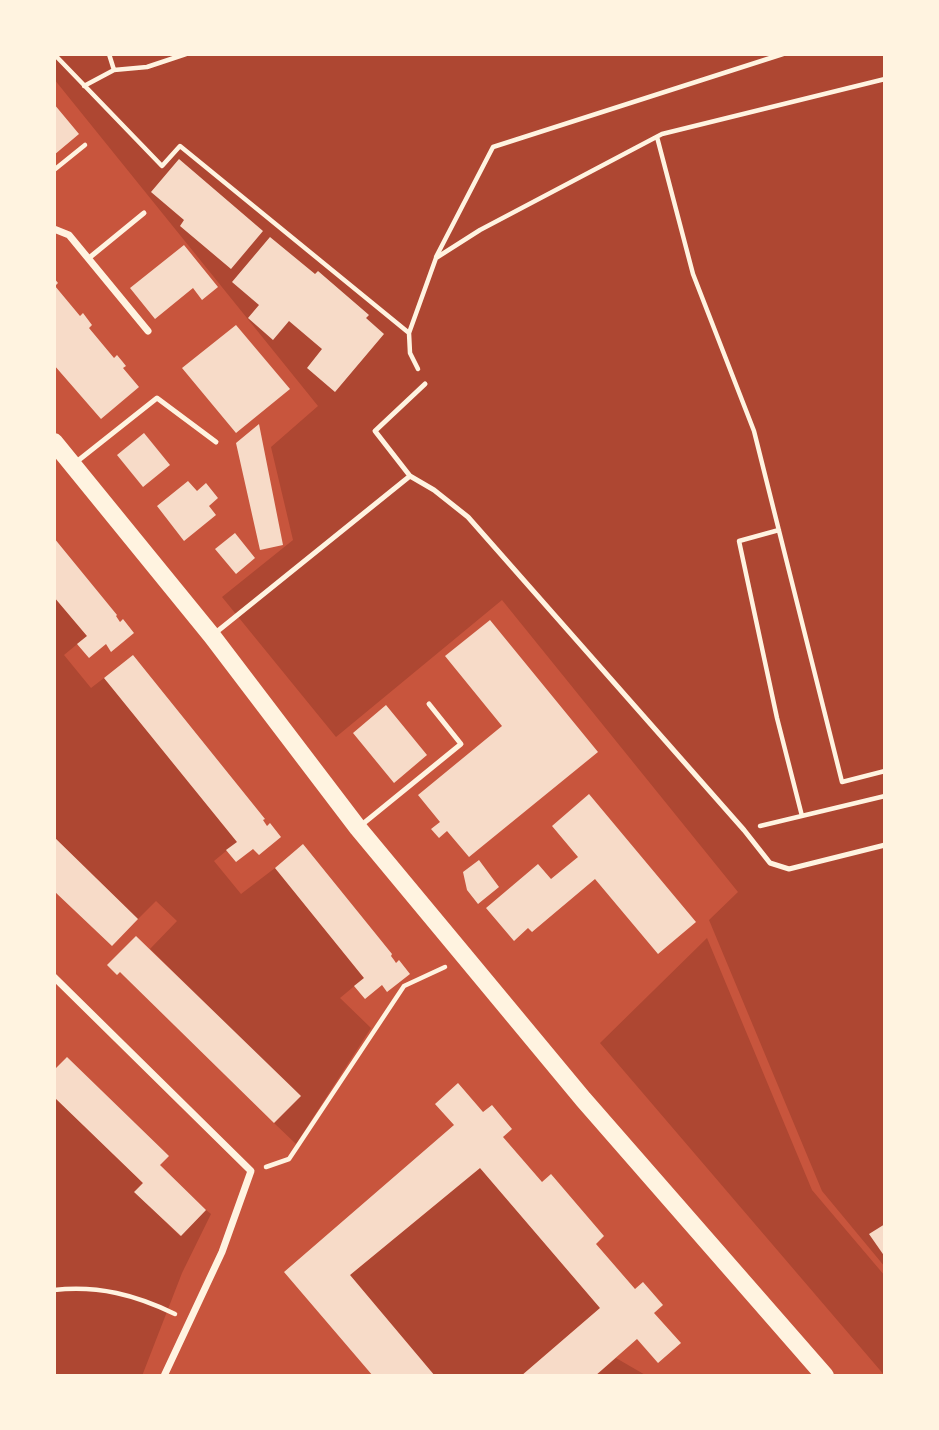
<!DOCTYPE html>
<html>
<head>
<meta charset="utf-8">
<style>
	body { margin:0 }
	#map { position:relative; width:939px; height:1430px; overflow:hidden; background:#c8553d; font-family:"Source Serif 4",serif }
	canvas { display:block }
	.frame { position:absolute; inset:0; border:56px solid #fff3e0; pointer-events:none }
</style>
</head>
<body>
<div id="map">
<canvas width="939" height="1430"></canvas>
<div class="frame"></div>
</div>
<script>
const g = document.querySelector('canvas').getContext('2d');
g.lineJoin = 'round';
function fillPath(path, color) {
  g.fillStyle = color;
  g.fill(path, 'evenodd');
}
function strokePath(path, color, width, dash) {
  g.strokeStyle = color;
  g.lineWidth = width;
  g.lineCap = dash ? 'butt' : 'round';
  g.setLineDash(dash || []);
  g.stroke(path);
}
fillPath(new Path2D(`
	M54 54H885V1267L822 1191 709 920 738 892 502 600 336 737 222 597 293 540 271 447 318 406 54 79Z
	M54 597 87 636 64 655 91 688 104 678 237 842 214 861 241 894 275 868 364 978 340 998 371 1028 296 1144 274 1123 300 1096 150 949 177 921 156 901 138 919 54 837Z
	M707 938 812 1190 885 1276V1376L600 1043Z
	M54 1097 143 1183 135 1192 180 1236 206 1210 211 1214 182 1273 142 1376H54Z
	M480 1168 600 1308 521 1376H435L350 1275Z
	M616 1358 647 1376H595Z`), '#ae4732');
fillPath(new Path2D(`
	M54 104 79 134 54 155Z
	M179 159 263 231 231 269 180 226 184 220 151 192Z
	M270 237 315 274 318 271 369 315 366 318 384 334 335 392 307 368 322 349 289 321 273 340 248 318 259 305 232 282Z
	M184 245 218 287 202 300 193 288 155 319 130 288Z
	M54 278 58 283 55 286 80 316 83 313 92 325 89 328 114 358 117 355 122 361 126 366 123 368 139 387 101 419 54 365Z
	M236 325 290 389 236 433 182 368Z
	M259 424 283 545 260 550 236 443Z
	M144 433 170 465 143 487 117 455Z
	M188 481 197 491 206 483 218 498 209 506 216 515 184 541 157 506Z
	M235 533 255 558 236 574 215 549Z
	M54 538 117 615 116 616 120 622 123 619 134 633 111 652 106 644 89 658 77 644 87 636 54 597Z
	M490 620 598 752 469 857 447 831 439 838 431 829 440 822 418 795 502 726 445 656Z
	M133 655 265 819 263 820 267 826 270 823 281 837 259 855 253 849 236 862 226 850 237 842 104 678Z
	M386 705 427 755 394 783 353 733Z
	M589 794 696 922 658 954 595 879 532 932 528 928 514 941 486 908 538 864 551 879 578 857 552 826Z
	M54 837 138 919 112 946 54 891Z
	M303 844 392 954 391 956 394 960 396 963 399 960 410 974 387 992 382 985 365 999 354 986 364 978 275 868Z
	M479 860 499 887 478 904 467 890 463 872Z
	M136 936 301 1096 274 1123 124 976 120 972 117 975 107 965Z
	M67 1057 169 1156 160 1165 206 1210 181 1236 134 1192 143 1183 54 1097V1066L56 1068Z
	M458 1083 483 1112 492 1105 512 1129 503 1137 542 1182 551 1174 604 1236 596 1244 635 1289 643 1282 663 1305 654 1313 681 1343 658 1363 637 1339 595 1376H521L600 1308 480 1168 350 1275 435 1376H373L284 1272 454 1125 435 1104Z
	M885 1224V1257L869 1234Z`), '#f7dbc8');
strokePath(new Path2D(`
	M54 54 162 166 180 146 409 333
	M109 54 114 70 147 67 186 54
	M84 86 114 70
	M657 137 693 274 754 431 842 782 885 771
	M54 170 85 145
	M436 257 493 147 783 54
	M418 369 410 353 409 333 436 258 480 230 662 134 885 79
	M779 530 739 541 777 718 802 816
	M760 826 885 796
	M266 1167 289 1159 404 986 445 967
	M54 1290C98 1285 136 1295 175 1314`), '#fff3e0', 4.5);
strokePath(new Path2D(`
	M89 258 144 213
	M75 463 157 398 216 442
	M410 476 375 431 425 384
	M214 634 410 476 434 490 468 517 744 830 770 863 789 869 885 845
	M359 827 461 744 429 704`), '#fff3e0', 5);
strokePath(new Path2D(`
	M54 229 69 235 148 331
	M54 977 251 1171 222 1252 164 1376`), '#fff3e0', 7);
strokePath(new Path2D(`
	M54 442 212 636 358 828 466 958 583 1099 825 1376`), '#fff3e0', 18);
</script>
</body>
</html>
